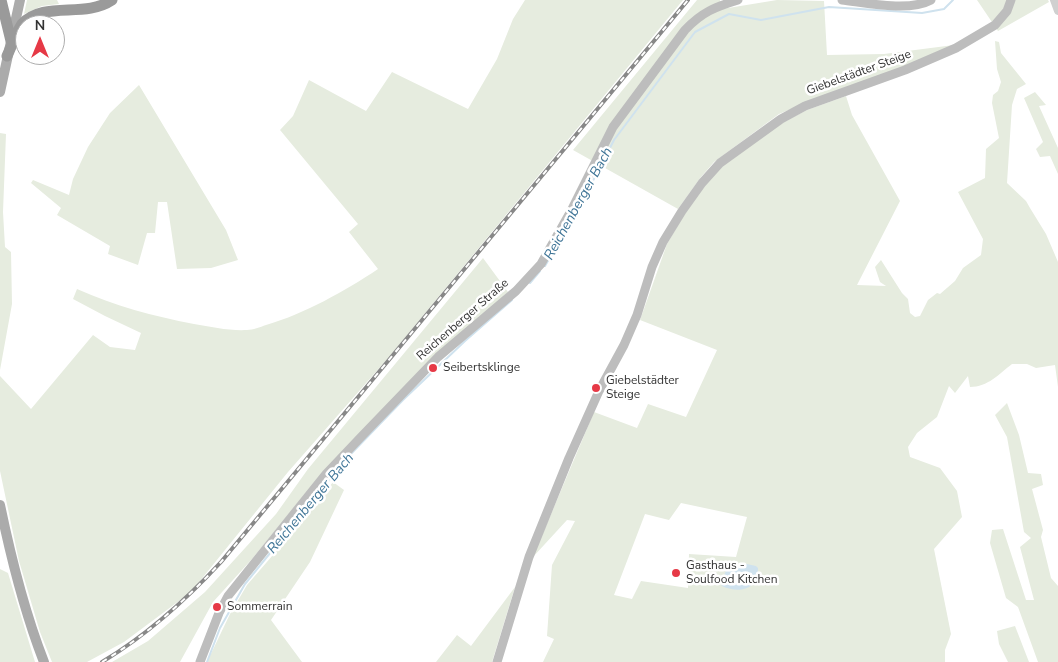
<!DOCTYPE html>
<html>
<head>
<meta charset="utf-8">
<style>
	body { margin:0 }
	#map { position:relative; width:1058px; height:662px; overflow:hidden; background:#fff; font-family:"Nunito Sans",sans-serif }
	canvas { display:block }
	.north { position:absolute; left:15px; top:15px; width:50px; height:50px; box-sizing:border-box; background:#fff; border:1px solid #adadad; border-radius:50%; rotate:0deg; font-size:14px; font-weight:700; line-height:20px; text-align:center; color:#333 }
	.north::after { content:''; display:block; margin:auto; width:18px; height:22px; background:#e63946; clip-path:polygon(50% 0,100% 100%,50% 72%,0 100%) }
</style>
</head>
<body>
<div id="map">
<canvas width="1058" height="662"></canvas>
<div class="north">N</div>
</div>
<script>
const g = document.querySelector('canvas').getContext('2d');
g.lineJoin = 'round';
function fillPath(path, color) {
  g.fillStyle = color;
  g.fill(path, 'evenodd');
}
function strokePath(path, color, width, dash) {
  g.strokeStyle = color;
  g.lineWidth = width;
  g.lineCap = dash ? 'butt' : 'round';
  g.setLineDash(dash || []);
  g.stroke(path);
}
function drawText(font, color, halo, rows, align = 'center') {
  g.font = font + ' "Nunito Sans",sans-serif';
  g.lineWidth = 5;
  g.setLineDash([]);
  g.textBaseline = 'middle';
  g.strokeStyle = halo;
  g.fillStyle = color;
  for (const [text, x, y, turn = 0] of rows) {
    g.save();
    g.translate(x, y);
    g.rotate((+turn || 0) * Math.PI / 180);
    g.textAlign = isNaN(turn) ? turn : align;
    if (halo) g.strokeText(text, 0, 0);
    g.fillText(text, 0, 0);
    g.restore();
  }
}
fillPath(new Path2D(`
	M27 0H57L59 4 42 6 24 14Z
	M525 0H683L389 357 288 472 191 592 124 642 87 662H52L40 632 19 561 0 471V376L31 409 93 335 110 347 135 350 141 333 105 316 73 299 77 289C115 306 153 316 194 324 211 327 230 331 247 330 253 330 260 327 266 325 304 314 345 291 378 269L349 232 358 224 280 130 293 116 309 80 366 111 392 72 468 109 497 59 513 19Z
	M697 0H720L722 9 777 0 824 1 827 55 884 54 954 45 903 67 832 92 779 114 714 162 701 177 678 209 573 150Z
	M977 0H1048L1049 2 998 31Z
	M995 41 999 42 1001 53 1026 84 1017 89 1012 105 1007 183 1026 201 1030 208 1046 234 1058 262V387L1055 365 1036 368 1027 364H1012C999 374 988 387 970 387L968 376 955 393 949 386 937 417 917 433 908 447 910 457 940 468 957 491 962 517 934 549 951 634 945 650V662H543L554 639 547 636 552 565 575 521 567 520 533 557 594 412 637 428 648 404 686 417 717 350 640 320 667 244 685 213 712 175 739 152 784 122 807 110 846 96 852 115 900 201 857 285 886 286 880 282 875 267 881 260 902 293 908 299 910 313 915 317 920 316 928 300 937 293 940 294 955 281 963 268 981 255 983 239 958 192 985 178 986 149 999 138 992 103 993 95 998 91 1001 82 997 69ZM681 503 747 517 736 557 689 554 688 588 641 581 632 599 614 595 645 514 669 520Z
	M139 85 226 230 238 260 211 268 177 269 167 202H158L155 233H147L138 265 108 254 110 246 57 215 61 208 31 183 33 180 69 195 73 179 88 147 110 113Z
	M1035 92 1046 105 1039 106 1058 148V174L1050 156 1040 157 1036 149 1043 142 1024 98Z
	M0 133 6 134 3 212 5 247 11 252 12 304 0 370Z
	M483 258 508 292 320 476 252 559 213 602 180 662H112L148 641 205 592 276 514 308 469Z
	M1007 403 1019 435 1028 473 1041 474 1043 485 1032 489 1043 530 1041 537 1051 578 1058 586V662H1038L1018 607 1006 598 990 543 992 530 1003 529 1026 600H1034L1020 547 1031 538 1024 532 1007 437 995 415Z
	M333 482 344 490 310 562 271 620 302 662H207L230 614 247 585 292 533Z
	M0 569 8 573 35 662H0Z
	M515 587 492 662H436L457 635 471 646Z
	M1015 626 1029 662H1008L999 644 997 631Z`), '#e6ecdf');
fillPath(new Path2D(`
	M742 563 756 566 758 568C758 590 739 594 722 586L720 583 729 565 739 566Z`), '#cfe2ee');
strokePath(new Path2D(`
	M545 266 582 202 614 140 695 32 729 14 761 20 829 7 922 13 944 9 953 0
	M530 283 540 271
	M207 662 220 628 245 584 347 458 403 400 465 341 512 300`), '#cfe2ee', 2);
strokePath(new Path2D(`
	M1054 0 1058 11`), '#d0d0d0', 8);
strokePath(new Path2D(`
	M842 0C867 3 909 12 931 0
	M200 662 219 613 228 596 326 474 361 437 438 357 516 291 541 264 571 211 613 127 685 30C702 12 715 7 738 0
	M497 662 529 557 569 458 599 391 624 345 637 315 652 267 663 242 682 211 702 183 720 163 781 119 805 106 905 70 956 48 995 25 1007 11 1011 0`), '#bdbdbd', 9);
strokePath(new Path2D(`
	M0 92 20 0
	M0 505C11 558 24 611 44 662`), '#ababab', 10);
strokePath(new Path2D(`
	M1 0 11 41
	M7 56C12 45 16 33 22 24 45 0 84 19 112 0`), '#9a9a9a', 11);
const rail = new Path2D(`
	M102 662C147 635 185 601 221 562L688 0`);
strokePath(rail, '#888', 4);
strokePath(rail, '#fff', 2, [5.5]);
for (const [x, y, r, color] of [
	[433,368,5,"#e63946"],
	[596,388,5,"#e63946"],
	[676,573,5,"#e63946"],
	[217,607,5,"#e63946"]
]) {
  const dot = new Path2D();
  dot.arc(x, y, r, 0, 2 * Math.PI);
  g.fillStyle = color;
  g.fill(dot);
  strokePath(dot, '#fff', 2);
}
drawText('12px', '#333', '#fff', [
	["Giebelstädter Steige",859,73,-20],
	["Reichenberger Straße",463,320,-41]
]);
drawText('12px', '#333', '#fff', [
	["Seibertsklinge",443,368],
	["Giebelstädter",606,381],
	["Steige",606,395],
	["Gasthaus -",686,566],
	["Soulfood Kitchen",686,580],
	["Sommerrain",227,607]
], 'left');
drawText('italic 14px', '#3f7597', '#fff', [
	["Reichenberger Bach",579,204,-61],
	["Reichenberger Bach",311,504,-50]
]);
</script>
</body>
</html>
